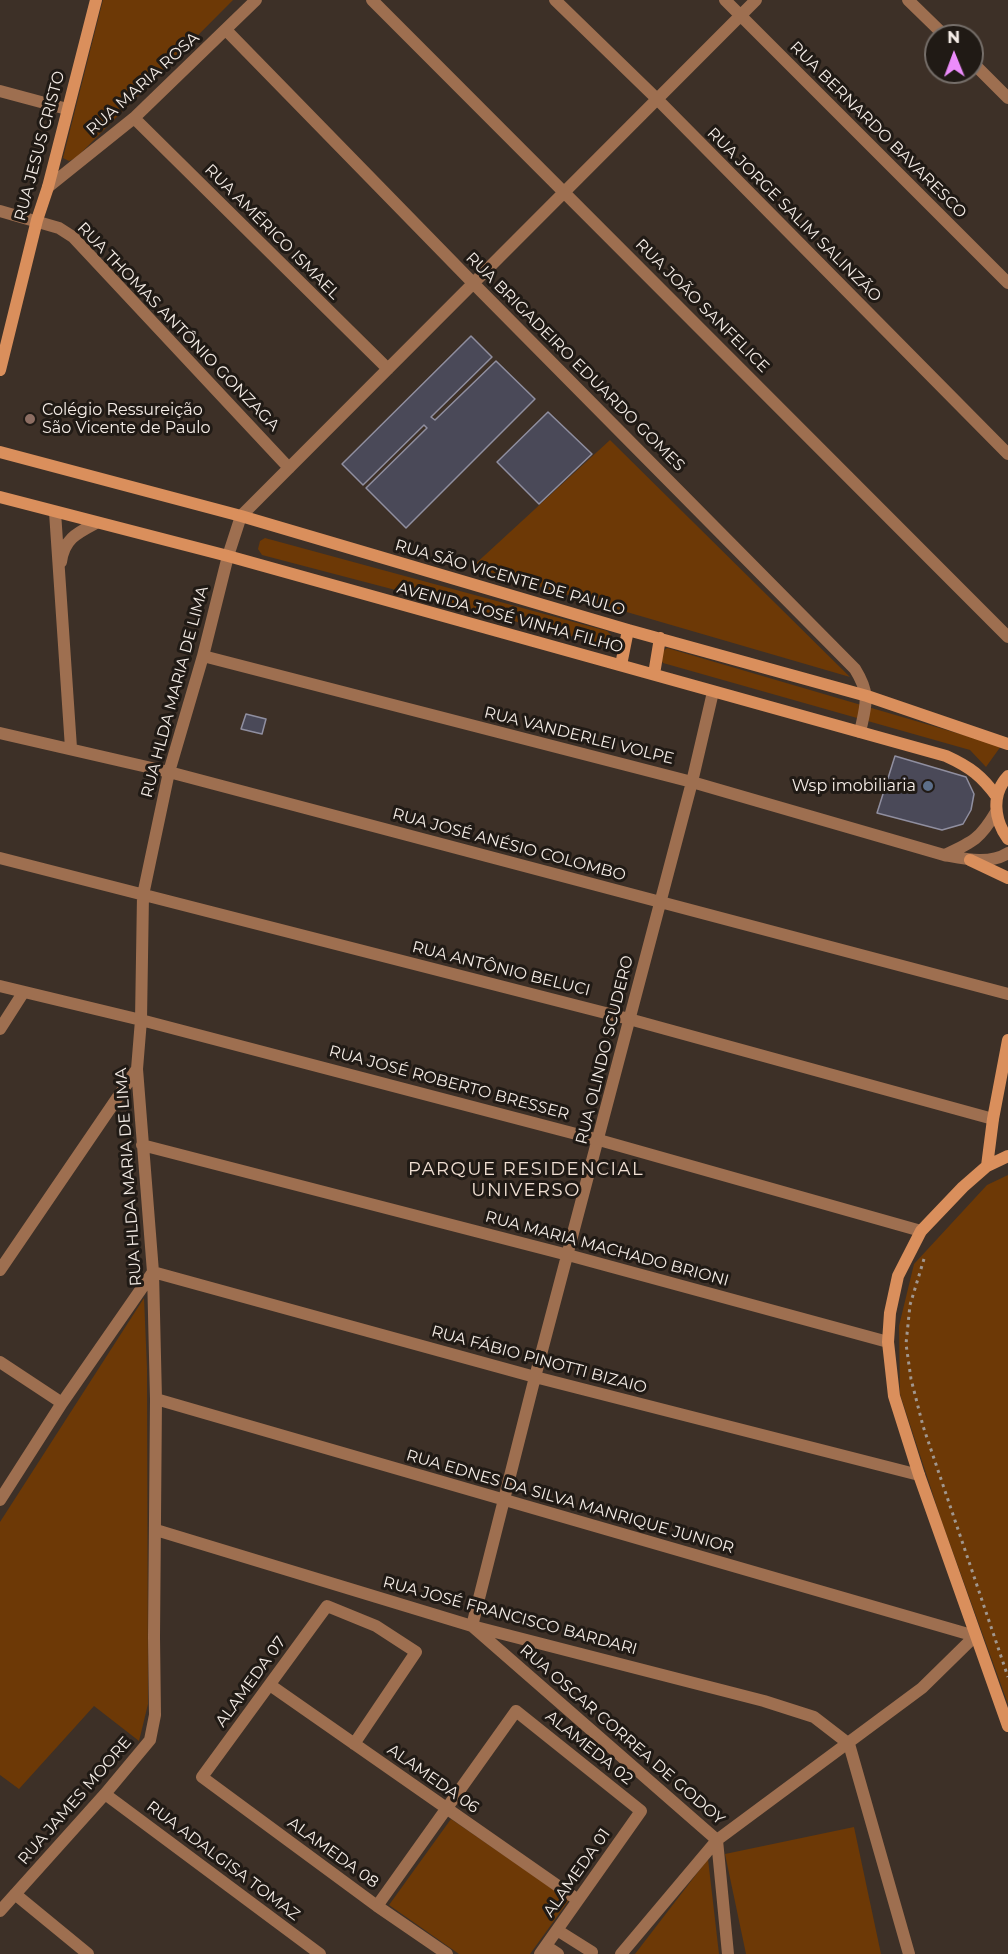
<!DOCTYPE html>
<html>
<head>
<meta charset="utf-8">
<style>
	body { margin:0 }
	#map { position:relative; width:1008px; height:1954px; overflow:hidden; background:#3d3027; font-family:Montserrat,sans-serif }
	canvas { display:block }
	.north { position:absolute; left:924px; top:24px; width:60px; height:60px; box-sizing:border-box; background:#201a15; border:2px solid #756e69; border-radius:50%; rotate:359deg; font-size:16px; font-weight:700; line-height:24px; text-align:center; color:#f4ece6 }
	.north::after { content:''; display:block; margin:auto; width:21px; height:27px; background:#ec8cfb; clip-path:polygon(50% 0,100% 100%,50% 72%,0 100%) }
</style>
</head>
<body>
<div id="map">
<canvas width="1008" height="1954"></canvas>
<div class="north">N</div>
</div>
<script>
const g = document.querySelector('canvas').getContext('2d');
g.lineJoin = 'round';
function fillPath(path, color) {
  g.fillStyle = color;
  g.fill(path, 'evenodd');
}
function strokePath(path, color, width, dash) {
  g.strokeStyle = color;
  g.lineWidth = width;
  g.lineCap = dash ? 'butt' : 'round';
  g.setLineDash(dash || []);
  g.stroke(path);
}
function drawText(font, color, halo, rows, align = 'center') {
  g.font = font + ' Montserrat,sans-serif';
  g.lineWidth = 6;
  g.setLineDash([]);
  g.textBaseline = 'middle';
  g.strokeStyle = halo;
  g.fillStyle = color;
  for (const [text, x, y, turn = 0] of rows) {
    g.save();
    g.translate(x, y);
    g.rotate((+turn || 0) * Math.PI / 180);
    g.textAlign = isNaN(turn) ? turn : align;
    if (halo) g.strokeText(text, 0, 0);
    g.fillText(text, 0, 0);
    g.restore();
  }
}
fillPath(new Path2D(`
	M103 0H233L76 158 69 161 63 158Z
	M610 440 850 677 472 567Z
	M265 538 607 631 611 635 606 648 590 641 262 555 258 549 260 541Z
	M667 648 1001 746 986 767 970 750 663 663 661 660 662 652Z
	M1008 1175V1704L942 1522 900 1394 899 1326 914 1264 987 1185Z
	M144 1298 147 1368 148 1704 139 1741 94 1706 19 1789 0 1775V1522Z
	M451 1819 569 1900 530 1954H459L389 1905Z
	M854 1827 881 1954H746L725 1854Z
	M708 1859 719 1954H635Z`), '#6d3906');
const building = new Path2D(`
	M471 336 492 357 431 417 435 420 496 361 535 399 406 528 366 488 427 428 424 425 363 485 342 464Z
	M548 412 592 454 539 504 497 462Z
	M246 714 266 719 262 734 241 729Z
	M895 756 966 777 974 794 971 810 963 824 942 830 877 813Z`);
fillPath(building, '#4a4958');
strokePath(building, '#908fa0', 1.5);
strokePath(new Path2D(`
	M924 1259 910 1305 906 1344 911 1379 923 1426 1008 1677`), '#a1978f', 3, [3, 4.5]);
strokePath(new Path2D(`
	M372 0 1008 637
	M555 0 657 99 1008 454
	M725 0 1008 283
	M908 0 945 36
	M226 30 473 283 855 669C871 695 866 704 860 732
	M972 62 1008 98
	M0 91 67 109
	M134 118 388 369
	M48 187 134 118 256 0
	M0 211 59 228 73 237 289 468
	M55 512 71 748
	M61 562C64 539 77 533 96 523
	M203 656 692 782 944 855C965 859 989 865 1008 853
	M713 692 692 782 535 1377 472 1626 717 1840 728 1954
	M0 733 169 772 1008 994
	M945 855C973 842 980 839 996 812
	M0 858 629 1019 993 1119
	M0 986 141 1020 599 1140 921 1231
	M0 1029 23 993
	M142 1145 568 1255 888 1342
	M0 1270 137 1069
	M0 1362 62 1403
	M156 1399 975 1636 922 1688 717 1840 621 1954
	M0 1500 62 1403 153 1272 535 1377 919 1475
	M156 1530 472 1626 764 1701 814 1717 849 1744 909 1954
	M270 1685 578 1900
	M354 1744 416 1652 376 1626 327 1606 202 1777 377 1906 447 1954
	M105 1794 320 1954
	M15 1894 88 1954
	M377 1906 516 1711 641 1811 540 1954
	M0 1911 105 1794 150 1740 155 1715 154 1637 156 1399 153 1272 137 1069 141 1020 143 895 169 772 203 656 228 556 241 516 756 0
	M557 1930 592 1952
	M546 1946 558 1954`), '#9e6f50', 12);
strokePath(new Path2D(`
	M0 370 37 220 48 187 96 0
	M0 452 241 516 628 630 867 696 1008 744
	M0 497 228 556 946 756C970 767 982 776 997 797
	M621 665 628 630
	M654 674 660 638
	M1008 776C991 794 994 820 1008 839
	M970 860 1008 878
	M1008 1156 987 1166 963 1187 921 1231 898 1276 890 1313 888 1342 894 1396 919 1475 1008 1726
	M987 1166 993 1119 1008 1040`), '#da8f5c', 12);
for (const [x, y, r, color] of [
	[30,419,6,"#8d6e63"],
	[928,786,6,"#5c6f8a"]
]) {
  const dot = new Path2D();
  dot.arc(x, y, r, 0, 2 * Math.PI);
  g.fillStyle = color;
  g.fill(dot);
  strokePath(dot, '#201a15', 2);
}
drawText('16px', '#f4ece6', '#201a15', [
	["RUA MARIA ROSA",143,84,-42],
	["RUA BERNARDO BAVARESCO",878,130,45],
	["RUA JESUS CRISTO",40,146,-75],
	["RUA JORGE SALIM SALINZÃO",794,215,45],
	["RUA AMÉRICO ISMAEL",272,232,45],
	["RUA JOÃO SANFELICE",702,306,45],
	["RUA THOMAS ANTÔNIO GONZAGA",178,327,46],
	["RUA BRIGADEIRO EDUARDO GOMES",575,362,45],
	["RUA SÃO VICENTE DE PAULO",510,578,16],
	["AVENIDA JOSÉ VINHA FILHO",510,618,15],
	["RUA HLDA MARIA DE LIMA",175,692,-75],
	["RUA VANDERLEI VOLPE",579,736,14],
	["RUA JOSÉ ANÉSIO COLOMBO",509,845,15],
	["RUA ANTÔNIO BELUCI",501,969,14],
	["RUA OLINDO SCUDERO",605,1050,-76],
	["RUA JOSÉ ROBERTO BRESSER",449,1083,15],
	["RUA HLDA MARIA DE LIMA",129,1177,-94],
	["RUA MARIA MACHADO BRIONI",607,1249,15],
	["RUA FÁBIO PINOTTI BIZAIO",539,1360,15],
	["RUA EDNES DA SILVA MANRIQUE JUNIOR",570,1502,16],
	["RUA JOSÉ FRANCISCO BARDARI",510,1616,15],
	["ALAMEDA 07",251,1682,-54],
	["RUA OSCAR CORREA DE GODOY",622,1735,41],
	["ALAMEDA 02",589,1748,39],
	["ALAMEDA 06",433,1779,35],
	["RUA JAMES MOORE",75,1801,-49],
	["ALAMEDA 08",333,1853,36],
	["RUA ADALGISA TOMAZ",223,1861,37],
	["ALAMEDA 01",577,1873,-55]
]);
drawText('16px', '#f4ece6', '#201a15', [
	["Colégio Ressureição",42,410],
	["São Vicente de Paulo",42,428],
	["Wsp imobiliaria",916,786,"right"]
], 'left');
g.letterSpacing = '1.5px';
drawText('18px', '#f1e0d4', '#201a15', [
	["PARQUE RESIDENCIAL",526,1170],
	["UNIVERSO",526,1191]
]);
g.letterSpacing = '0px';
</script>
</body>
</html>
